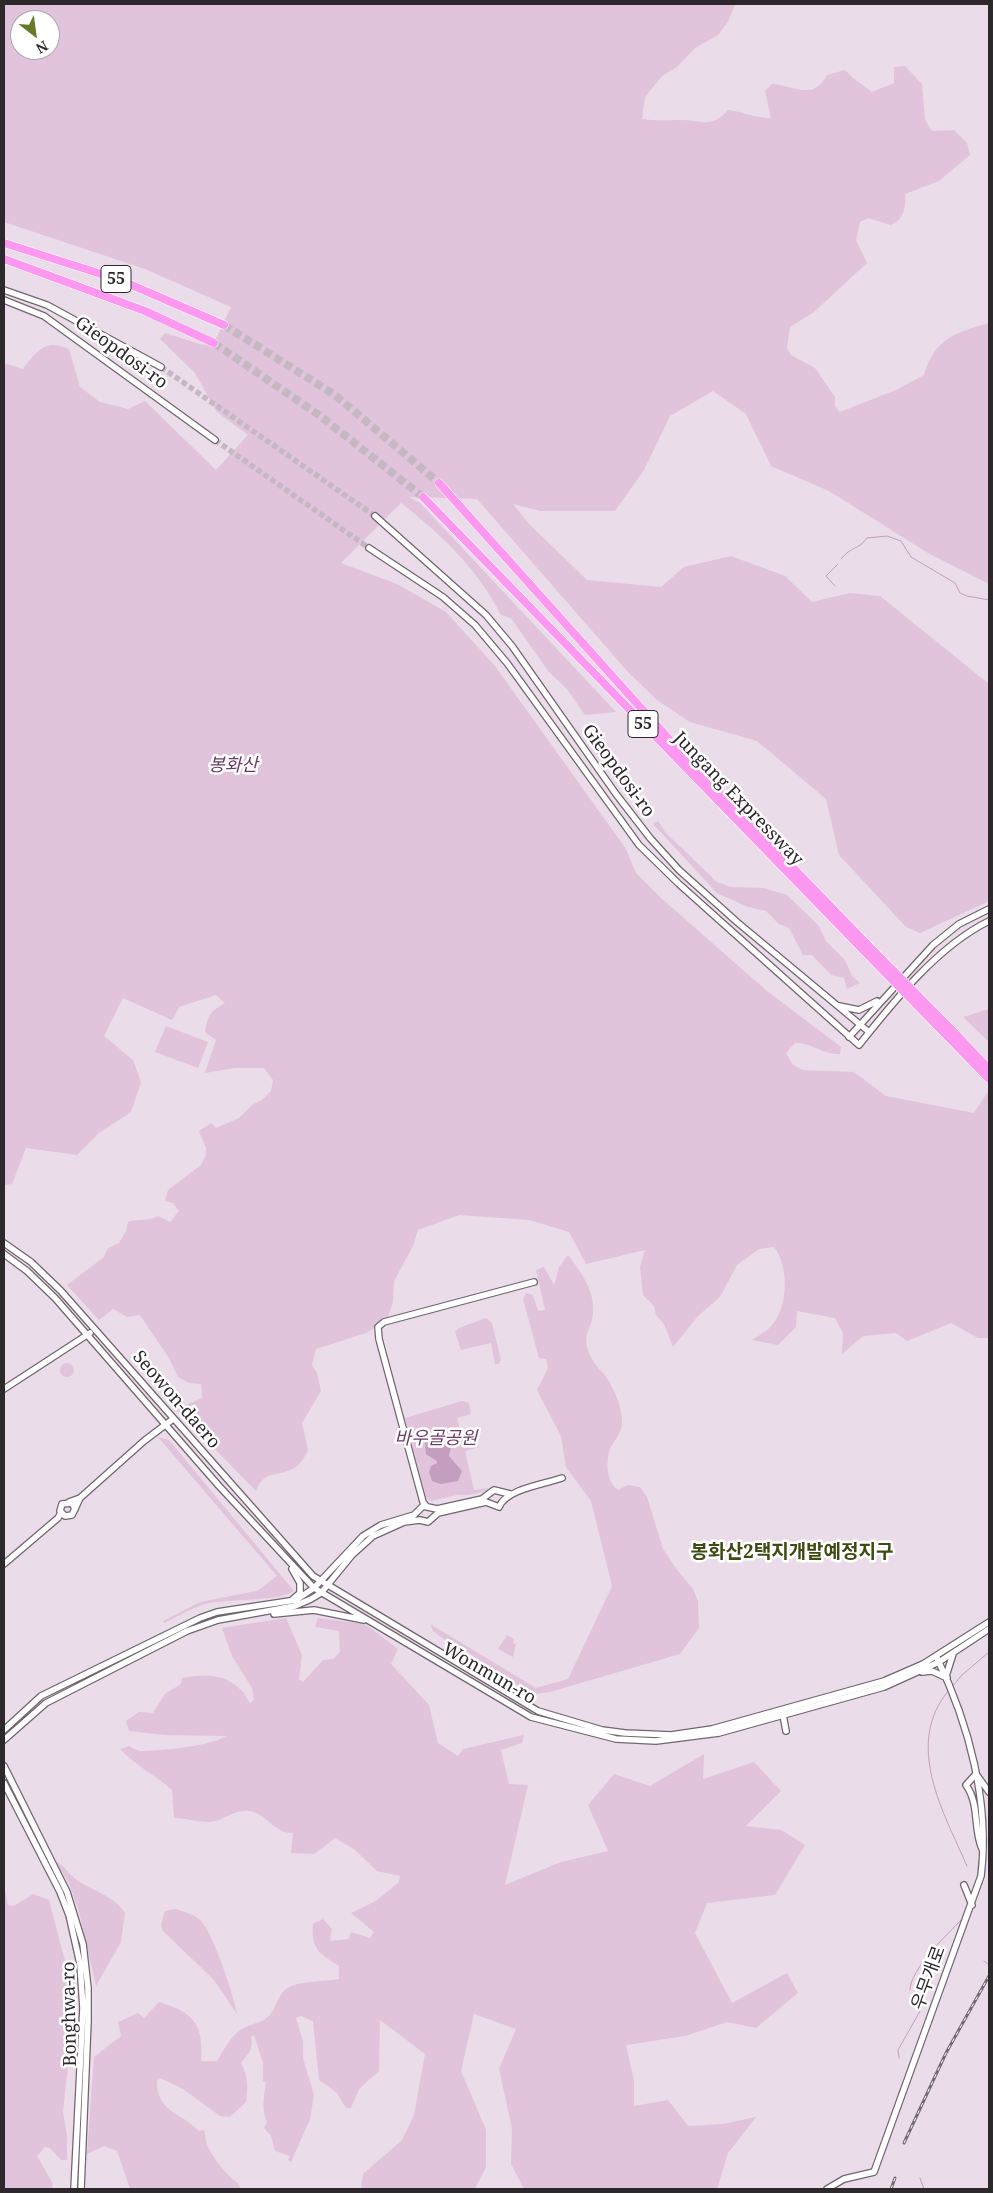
<!DOCTYPE html>
<html>
<head>
<meta charset="utf-8">
<style>
	body { margin:0 }
	#map { position:relative; width:993px; height:2193px; overflow:hidden; background:#eadce8; font-family:"Noto Serif",serif }
	canvas { display:block }
	.frame { position:absolute; inset:0; border:5px solid #2d282c; pointer-events:none }
	.north { position:absolute; left:10px; top:10px; width:50px; height:50px; box-sizing:border-box; background:#fff; border:1px solid #aba9ab; border-radius:50%; rotate:150deg; font-size:14px; font-weight:700; line-height:20px; text-align:center; color:#2d282c }
	.north::after { content:''; display:block; margin:auto; width:18px; height:22px; background:#677a29; clip-path:polygon(50% 0,100% 100%,50% 72%,0 100%) }
</style>
</head>
<body>
<div id="map">
<canvas width="993" height="2193"></canvas>
<div class="frame"></div>
<div class="north">N</div>
</div>
<script>
const g = document.querySelector('canvas').getContext('2d');
g.lineJoin = 'round';
function fillPath(path, color) {
  g.fillStyle = color;
  g.fill(path, 'evenodd');
}
function strokePath(path, color, width, dash) {
  g.strokeStyle = color;
  g.lineWidth = width;
  g.lineCap = dash ? 'butt' : 'round';
  g.setLineDash(dash || []);
  g.stroke(path);
}
function drawText(font, color, halo, rows, align = 'center') {
  g.font = font + ' "Noto Serif","Noto Sans KR",serif';
  g.lineWidth = 5;
  g.setLineDash([]);
  g.textBaseline = 'middle';
  g.strokeStyle = halo;
  g.fillStyle = color;
  for (const [text, x, y, turn = 0] of rows) {
    g.save();
    g.translate(x, y);
    g.rotate((+turn || 0) * Math.PI / 180);
    g.textAlign = isNaN(turn) ? turn : align;
    if (halo) g.strokeText(text, 0, 0);
    g.fillText(text, 0, 0);
    g.restore();
  }
}
fillPath(new Path2D(`
	M4 4H735L728 22 718 35 695 48 677 67 662 76 645 97 642 119C655 121 665 120 678 120 699 119 711 130 728 110 744 112 754 118 771 118L765 91 772 84C796 86 813 101 827 75L845 70 853 78 872 92 894 83V67L905 66 922 84 925 120 932 131 954 130 967 143 970 155 939 181 905 194C906 207 904 219 891 225L868 218 860 222 856 240 867 263 814 312 790 327 787 348 791 355 815 368 835 397V406L840 412 896 390 924 375C935 338 955 333 989 323V584L928 553 829 491 771 466 746 414 713 391 670 416 644 470 615 511H540L513 504 530 525 587 580 661 587 684 567 731 556 785 576 812 602 850 593 880 596 989 684V901L920 933 906 927 839 855 826 799 757 741 690 722 657 700 628 672 477 499 409 497 420 503 616 712 585 715 567 689 548 671 511 618 501 615C478 569 441 534 401 503L341 563 397 584 446 612 495 666 626 849 636 873 661 898 767 991 841 1047 840 1054C820 1054 813 1043 795 1043L786 1053 792 1064 802 1070 854 1072 886 1096 974 1113 989 1090V1338H978L951 1323 907 1341 896 1333 863 1336 842 1354 843 1333 835 1318 797 1311 796 1327 778 1345 752 1340C758 1336 766 1332 771 1326 789 1308 789 1266 774 1247L759 1249 737 1265 720 1297 698 1316 673 1347 664 1324 656 1315 654 1306 643 1295 640 1267 645 1250 586 1264 569 1232 529 1220 459 1215 418 1230 413 1246 394 1281 393 1302 387 1320 366 1333 316 1349 312 1365 317 1373 321 1391 302 1423 308 1450C305 1456 302 1462 297 1466 280 1479 265 1467 256 1491L176 1409 202 1398 201 1384 189 1383 178 1377 169 1358 140 1315 127 1317 113 1309 99 1320 67 1285 104 1257 108 1248 119 1243 126 1231 128 1222C138 1218 149 1222 158 1216L170 1222 179 1211 173 1203 165 1201 168 1190 201 1165 206 1155V1148L199 1131 211 1123 216 1128 239 1118 252 1105 262 1100 271 1091 273 1080 264 1068H235L205 1073 216 1040 205 1032C208 1014 210 1012 225 1003L216 995 179 1007 172 1020 123 998 104 1036 133 1060 141 1082 131 1112 99 1133 77 1155 26 1148 12 1184 4 1185V363L23 369C37 351 45 338 69 349L80 387 100 402 128 409 145 401 216 470 248 435 217 412 195 373 160 339 165 333 203 345 214 343 231 307 145 269 4 222ZM20 20H50V50H20Z
	M658 821 665 832 717 882 730 887 763 888 787 895 818 925 826 941 845 960 852 976 860 983 847 989 844 978 831 975 812 955H803L789 928 779 924 766 911 748 907 717 893 653 824Z
	M989 1009V1042L963 1017Z
	M166 1026 208 1042 198 1068 155 1052Z
	M568 1255C581 1272 595 1291 593 1313 591 1334 580 1333 591 1357 594 1365 602 1371 607 1378 615 1391 623 1409 622 1425 620 1436 612 1442 609 1452 606 1465 607 1482 618 1490L628 1485 640 1487 647 1497 663 1549 678 1571 693 1589 698 1601 699 1628 680 1654 550 1692 534 1694 505 1678 463 1649 452 1645 433 1631 430 1624 536 1688 568 1679 612 1586 591 1501 566 1467 561 1436 537 1390 548 1368 546 1359 539 1358 523 1299 526 1293 533 1295 538 1311 545 1310 536 1270 544 1267 554 1285 559 1267Z
	M486 1318 492 1323 501 1360 499 1364H495L491 1343 461 1350 455 1332 459 1328Z
	M60 1370a7 7 0 1 1 14 0a7 7 0 1 1-14 0Z
	M462 1401 469 1403 471 1414 457 1418 464 1447 478 1444 479 1447 465 1451 474 1490 488 1488 487 1491 469 1495H457L431 1501 426 1497 405 1418Z
	M158 1437 169 1440 294 1591C281 1601 231 1599 210 1603 194 1606 179 1616 164 1623L163 1621 200 1602 257 1591 277 1576Z
	M286 1618 302 1655 299 1679 303 1682 323 1660 333 1659 340 1652 339 1631 315 1627 318 1618 365 1624 398 1649 391 1664 429 1705 438 1743 458 1756 463 1749 524 1735 522 1743 501 1750 509 1784 528 1785 505 1885 561 1862 608 1851 588 1805 614 1774 650 1786 704 1754 703 1779 754 1762 781 1791 746 1826 781 1830 805 1845 775 1895 707 1903 695 1933 732 2003 787 1973 798 1993 756 2028 727 2022 685 2036 626 2045 634 2081V2106L668 2100 688 2126 723 2124 756 2117 728 2153 717 2189H524L511 2164 512 2128 499 2069 516 2029 474 2014 461 2071 486 2130V2167L475 2189H361L363 2174 402 2140 414 2115 425 2054 380 2020 379 2071 359 2089 351 2108H346L337 2093 319 2080 313 2021 301 2016 296 2018 303 2041V2058L314 2095 310 2119 291 2162 288 2160 290 2156 275 2151 271 2136 264 2128 267 2122C261 2109 264 2097 266 2082L263 2081V2063L254 2035 251 2037C254 2049 248 2054 241 2063 248 2076 248 2087 246 2102L230 2117 220 2116 183 2089 160 2078 157 2080C156 2112 181 2112 199 2131L204 2130C206 2135 205 2138 206 2142 209 2153 228 2178 238 2183L241 2189H130L117 2151 104 2146 87 2154 94 2057 121 2036 118 2022 138 2013 144 2018 159 2002C193 2012 204 2024 201 2061H217C225 2048 233 2032 246 2027 255 2023 263 2022 270 2015 276 2007 279 1994 286 1989 300 1980 323 1982 339 1979V1966C319 1953 311 1950 313 1924L323 1919 332 1929 330 1941 349 1939 351 1932 370 1938 374 1932 351 1913 376 1901 399 1882 400 1876 377 1871 354 1849 335 1838 314 1854 291 1853 293 1833C275 1834 266 1813 249 1811 234 1809 222 1822 208 1822 198 1822 186 1818 174 1818L172 1790C155 1775 135 1765 120 1749L129 1746C132 1748 136 1750 140 1751 159 1751 212 1746 226 1736L164 1735 129 1731 126 1721 139 1712 153 1713 165 1694 181 1684 182 1678C203 1674 224 1673 241 1690 245 1693 247 1699 250 1703L254 1700 252 1688 232 1656 222 1628Z
	M507 1635 514 1639 513 1643 516 1644 513 1657 498 1649Z
	M55 1861C64 1865 66 1871 73 1877 90 1891 113 1894 125 1913L121 1942 96 1986 79 1912 69 1883Z
	M4 1887 8 1905 14 1906 33 1894 49 1900 75 1999 63 2112 67 2136V2160H61L50 2148 45 2147 37 2156 52 2182 53 2189H4Z
	M175 1909C182 1911 194 1914 200 1920 213 1932 234 1996 237 2014L214 1980 163 1931 161 1925 165 1911Z`), '#e1c3dc');
fillPath(new Path2D(`
	M427 1431 451 1447 449 1456 462 1471 458 1481 441 1484 432 1481 429 1472 431 1466 437 1463V1461L426 1454 425 1441Z`), '#c49ebe');
strokePath(new Path2D(`
	M841 559C851 546 859 550 867 538L887 536 901 541 911 557 955 583 960 593 967 596 989 600
	M835 586 826 576 838 564
	M952 1687 962 1675 989 1652
	M949 1690C903 1744 944 1813 967 1866
	M984 1961 989 1965
	M910 1990C910 1969 947 1935 962 1919
	M899 2058 898 2050 919 2013 921 2008 917 2001
	M920 2178 924 2189`), '#c49ebe', 1);
strokePath(new Path2D(`
	M161 367 375 516
	M215 440 369 548`), '#c4b8c2', 5.5, [5.5, 3]);
strokePath(new Path2D(`
	M224 325 335 395 439 483
	M214 343 319 415 423 497`), '#c4b8c2', 8, [8, 4]);
const secondary = new Path2D(`
	M4 290 47 305 161 367
	M4 300 44 316 215 440
	M375 516 486 615 512 646 616 794 650 838 679 870 737 922 869 1032
	M369 548 443 597 475 625 507 663 639 845 679 884 859 1045C894 1001 938 946 989 921
	M839 1006 859 1010 877 1001
	M849 1037 933 945 959 924 989 909
	M4 1243 31 1262 61 1291 313 1576 538 1711 602 1730 625 1733 671 1735 712 1729 884 1681 923 1664 989 1622
	M4 1254 27 1271 55 1298 219 1486 314 1588 531 1717 616 1739 656 1741 719 1733 884 1687 939 1662 989 1629
	M4 1389 90 1333
	M69 1502 80 1498 144 1441 173 1419
	M426 1506 423 1502 379 1339 378 1327 384 1322 534 1282
	M75 1509 72 1503 62 1504 60 1511 65 1516 72 1515 80 1498
	M4 1564 58 1518 61 1513
	M292 1569 300 1583V1593L293 1599
	M274 1614 314 1610 364 1620
	M922 1672 932 1671 947 1678
	M946 1676 953 1654
	M783 1715 786 1731
	M4 1730 41 1696 200 1618 217 1612 296 1600 314 1588 363 1536 381 1525 414 1515 423 1506 437 1509 482 1499 494 1490 510 1494
	M4 1740 46 1703 187 1631 218 1620 295 1606 311 1599 321 1593 352 1555 373 1536 404 1522 420 1520 428 1522 438 1513 486 1502 499 1507C506 1489 545 1484 562 1478
	M4 1766 67 1892 83 1944 88 1988V2021L81 2189
	M4 1783 60 1892 69 1915 80 1964 83 2008 74 2189
	M982 1849C973 1828 980 1805 966 1785L976 1774 989 1792
	M964 1885 972 1905
	M827 2189 844 2179 874 2172 981 1876C990 1803 969 1724 937 1658`);
const highway = new Path2D(`
	M4 243 120 280 224 325
	M4 259 145 311 214 343
	M439 483 676 747 867 944
	M423 497 863 950
	M952 1030 989 1069
	M946 1035 989 1079`);
strokePath(secondary, '#726570', 8);
strokePath(highway, '#fff', 9);
strokePath(secondary, '#fff', 5.5);
strokePath(highway, '#fc98f0', 8);
const rail = new Path2D(`
	M904 2143 946 2053 989 1976
	M891 2189 895 2178`);
strokePath(rail, '#736a71', 3);
strokePath(rail, '#fff', 1, [4]);
const highwayBridge = new Path2D(`
	M867 944 952 1030
	M863 950 946 1035`);
strokePath(highwayBridge, '#fff', 9, []);
strokePath(highwayBridge, '#fc98f0', 8);
for (const [x, y, w] of [
	[116,279,30],
	[643,724,30]
]) {
  const box = new Path2D();
  box.roundRect(x - w / 2, y - 13.5, w, 27, 4);
  g.fillStyle = '#fff';
  g.fill(box);
  strokePath(box, '#2d282c', 1);
}
drawText('bold 16px', '#2d282c', null, [
	["55",116,279],
	["55",643,724]
]);
drawText('18px', '#2d282c', '#fff', [
	["Gieopdosi-ro",121,353,36],
	["Gieopdosi-ro",618,771,54],
	["Jungang Expressway",738,799,46],
	["Seowon-daero",176,1400,49],
	["Wonmun-ro",489,1674,30],
	["우무개로",929,1978,-70],
	["Bonghwa-ro",70,2014,-91]
]);
drawText('italic 18px', '#6c3b66', '#fff', [
	["봉화산",233,766],
	["바우골공원",436,1439]
]);
drawText('bold 19px', '#3e4b13', '#fff', [
	["봉화산2택지개발예정지구",792,1553]
]);
</script>
</body>
</html>
